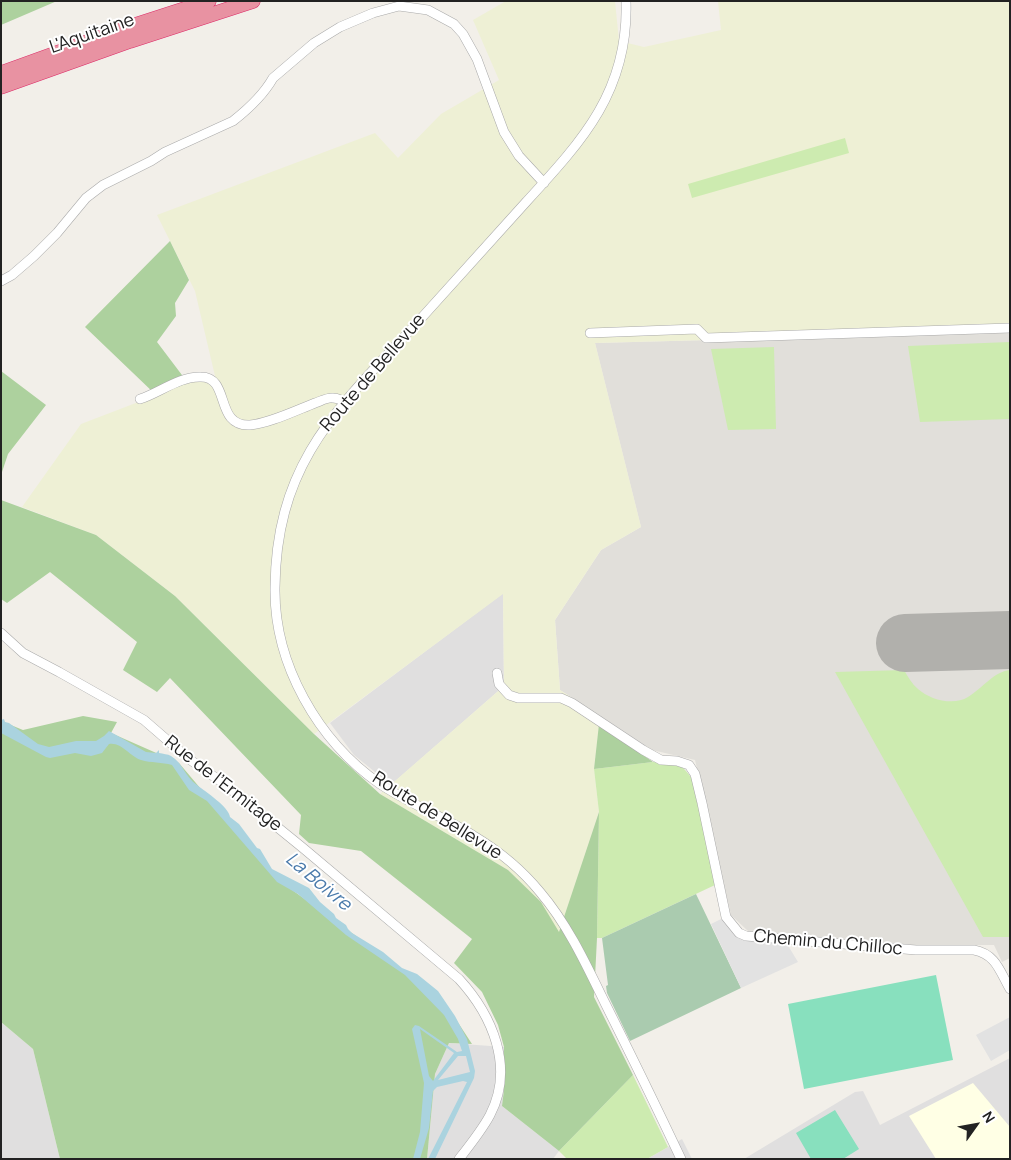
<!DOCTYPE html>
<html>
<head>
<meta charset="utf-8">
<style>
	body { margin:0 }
	#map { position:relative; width:1011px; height:1160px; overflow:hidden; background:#f2efe9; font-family:Manrope,sans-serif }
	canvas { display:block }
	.frame { position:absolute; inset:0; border:2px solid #222; pointer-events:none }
	.north { position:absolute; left:951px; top:1100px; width:50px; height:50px; -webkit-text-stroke:4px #fff; paint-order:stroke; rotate:58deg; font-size:14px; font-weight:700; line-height:20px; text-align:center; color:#222 }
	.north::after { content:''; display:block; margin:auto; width:18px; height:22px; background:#222; clip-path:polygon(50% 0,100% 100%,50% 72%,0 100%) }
</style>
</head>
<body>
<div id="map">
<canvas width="1011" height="1160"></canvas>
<div class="frame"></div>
<div class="north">N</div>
</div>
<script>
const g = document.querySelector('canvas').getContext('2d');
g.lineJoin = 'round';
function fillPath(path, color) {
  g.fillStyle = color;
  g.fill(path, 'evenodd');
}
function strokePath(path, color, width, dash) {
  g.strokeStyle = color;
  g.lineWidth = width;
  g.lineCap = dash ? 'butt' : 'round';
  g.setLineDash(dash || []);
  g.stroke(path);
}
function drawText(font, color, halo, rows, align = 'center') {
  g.font = font + ' Manrope,sans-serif';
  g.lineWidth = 4;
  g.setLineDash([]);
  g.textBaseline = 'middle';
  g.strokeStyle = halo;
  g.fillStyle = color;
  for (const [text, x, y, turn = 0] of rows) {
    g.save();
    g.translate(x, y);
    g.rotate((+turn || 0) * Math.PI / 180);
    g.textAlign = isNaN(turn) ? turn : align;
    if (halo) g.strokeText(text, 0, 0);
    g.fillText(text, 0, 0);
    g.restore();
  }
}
fillPath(new Path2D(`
	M503 593 504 686 391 785 354 755 330 723Z
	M1 1022 33 1049 60 1159H1Z
	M449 1043 504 1047V1090L502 1106 559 1151 553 1159H427L435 1074Z
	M1010 1058V1159H744L855 1092 863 1091 880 1125Z
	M682 1139 692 1159H647Z`), '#e0dfdf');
fillPath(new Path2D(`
	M973 1083 1010 1127V1159H936L909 1116Z`), '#ffffe5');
fillPath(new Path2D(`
	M1010 332V958L1002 962 994 945H914L748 931 731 915 695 760 652 750 560 690 555 620 601 550 641 527 595 343Z`), '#e1dfda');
fillPath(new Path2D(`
	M506 1H615L619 41 644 47 721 30 718 1H1010V332L595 343 641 527 601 550 555 620 560 690 600 716 594 769 599 812 559 933 541 902 508 870 380 794 504 686 503 594 314 734 175 596 96 535 22 507 81 424 188 383 215 376 195 291 157 215 375 133 398 158 441 114 499 80 473 20Z`), '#eef0d5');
fillPath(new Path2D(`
	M845 138 849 153 692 198 688 184Z
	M1010 342V419L920 422 908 346Z
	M774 347 776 429 728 430 711 349Z
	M904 670C908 677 912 684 918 689 930 700 954 706 968 697 983 688 993 672 1010 670V937H983L835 672Z
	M653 762C676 763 679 760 693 780L715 885 602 938H597L599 812 594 769Z
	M633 1075 668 1147 647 1159H567L559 1151Z`), '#cdebb0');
fillPath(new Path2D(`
	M1 1H57L1 25Z
	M170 241 189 280 175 303 176 316 157 342 188 383 156 395 85 327Z
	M1 371 46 405 8 454 1 475Z
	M1 500 96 535 175 596 314 734 380 794 508 870 541 902 559 932 599 812 597 938 594 997 633 1075 559 1151 502 1106 504 1090V1047L498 1025 482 992 454 963 472 939 361 851 309 843 299 834 301 815 170 678 157 692 123 670 137 642 50 572 7 603 1 599Z
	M83 716 117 722 111 733 179 763 277 879 442 998 472 1044 449 1043 435 1074 427 1159H60L33 1049 1 1022V721L23 730Z
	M599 724 653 762 594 769Z`), '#add19e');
fillPath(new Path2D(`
	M696 894 741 988 630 1041 607 993 606 986 608 985 602 938Z`), '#aacbaf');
fillPath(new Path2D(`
	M936 975 953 1060 804 1089 788 1004Z
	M835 1110 859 1149 843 1159H811L796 1133Z`), '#88e0be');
fillPath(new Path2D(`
	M723 918 739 933 784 939 798 962 741 988 711 924Z
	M1010 1017V1050L991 1061 976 1035Z`), '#e2e2e2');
fillPath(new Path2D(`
	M4 719 5 722 9 723 38 744 49 747 76 741H96L104 736 109 731 146 752 156 753 159 750V753C163 754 168 754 171 756 183 763 185 777 197 785 206 792 229 807 230 817L239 824 257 848 260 849 272 869 309 888 320 902 334 914 336 918 346 925 348 929 352 933 383 952 402 968 417 974 438 991 455 1016 467 1039 475 1071 474 1078 435 1159H428L467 1082 463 1081 437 1087 433 1091 429 1128 420 1159H413L420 1132 424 1083 412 1029 415 1025 419 1026 457 1052 462 1051 458 1039 444 1015 405 975 346 935 298 894 277 882 207 801 189 790 172 765C162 762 151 763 141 760 129 756 122 742 109 744L102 753 91 756 75 753 50 758 46 757 1 733V720ZM420 1029 454 1053 433 1081 429 1076ZM458 1056H466L470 1072 438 1080Z`), '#aad3df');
strokePath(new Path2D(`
	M905 643 1010 640`), '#b1b0ac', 58);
const minor = new Path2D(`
	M626 1C629 90 583 140 527 201 490 242 453 283 416 324 337 409 276 463 275 588 274 664 318 741 380 784 410 804 444 817 474 836 499 851 522 870 540 892 568 925 586 964 605 1003 631 1055 656 1106 681 1159
	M1 281 12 275 34 256 57 233 86 198 103 185 151 161 165 152 233 121C247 110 264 94 273 78L314 43 340 27 373 13 399 6 428 10 454 24 463 34 477 59 504 132 519 156 544 183
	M590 333 697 329 706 338 1010 328
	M140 399C159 393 180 376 201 377 231 377 214 427 250 425 268 424 297 410 315 403 321 401 328 397 333 398 337 398 341 400 344 401
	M1 633 23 653 59 672 144 720 189 759 223 783 303 848 459 979C492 1015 515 1067 490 1115 482 1130 470 1145 459 1159
	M497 673 499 684 509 695 518 698H561L572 703 643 750 661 760 677 761 689 765 695 774 702 803 726 917 739 933 746 936 758 937 916 950H974C996 954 1000 972 1010 989`);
const highway = new Path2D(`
	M1 73 123 29 209 1
	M1 87 130 41 253 1`);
strokePath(minor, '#a9a9a9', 10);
strokePath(highway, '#dc2a67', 15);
strokePath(minor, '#fff', 9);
strokePath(highway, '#e892a2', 14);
drawText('18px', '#222', '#fff', [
	["L'Aquitaine",92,34,-19],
	["Route de Bellevue",373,373,-49],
	["Rue de l’Ermitage",223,784,38],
	["Route de Bellevue",437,816,32],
	["Chemin du Chilloc",828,943,5]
]);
drawText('italic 19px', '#4a7aab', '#fff', [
	["La Boivre",318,882,40]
]);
</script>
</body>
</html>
